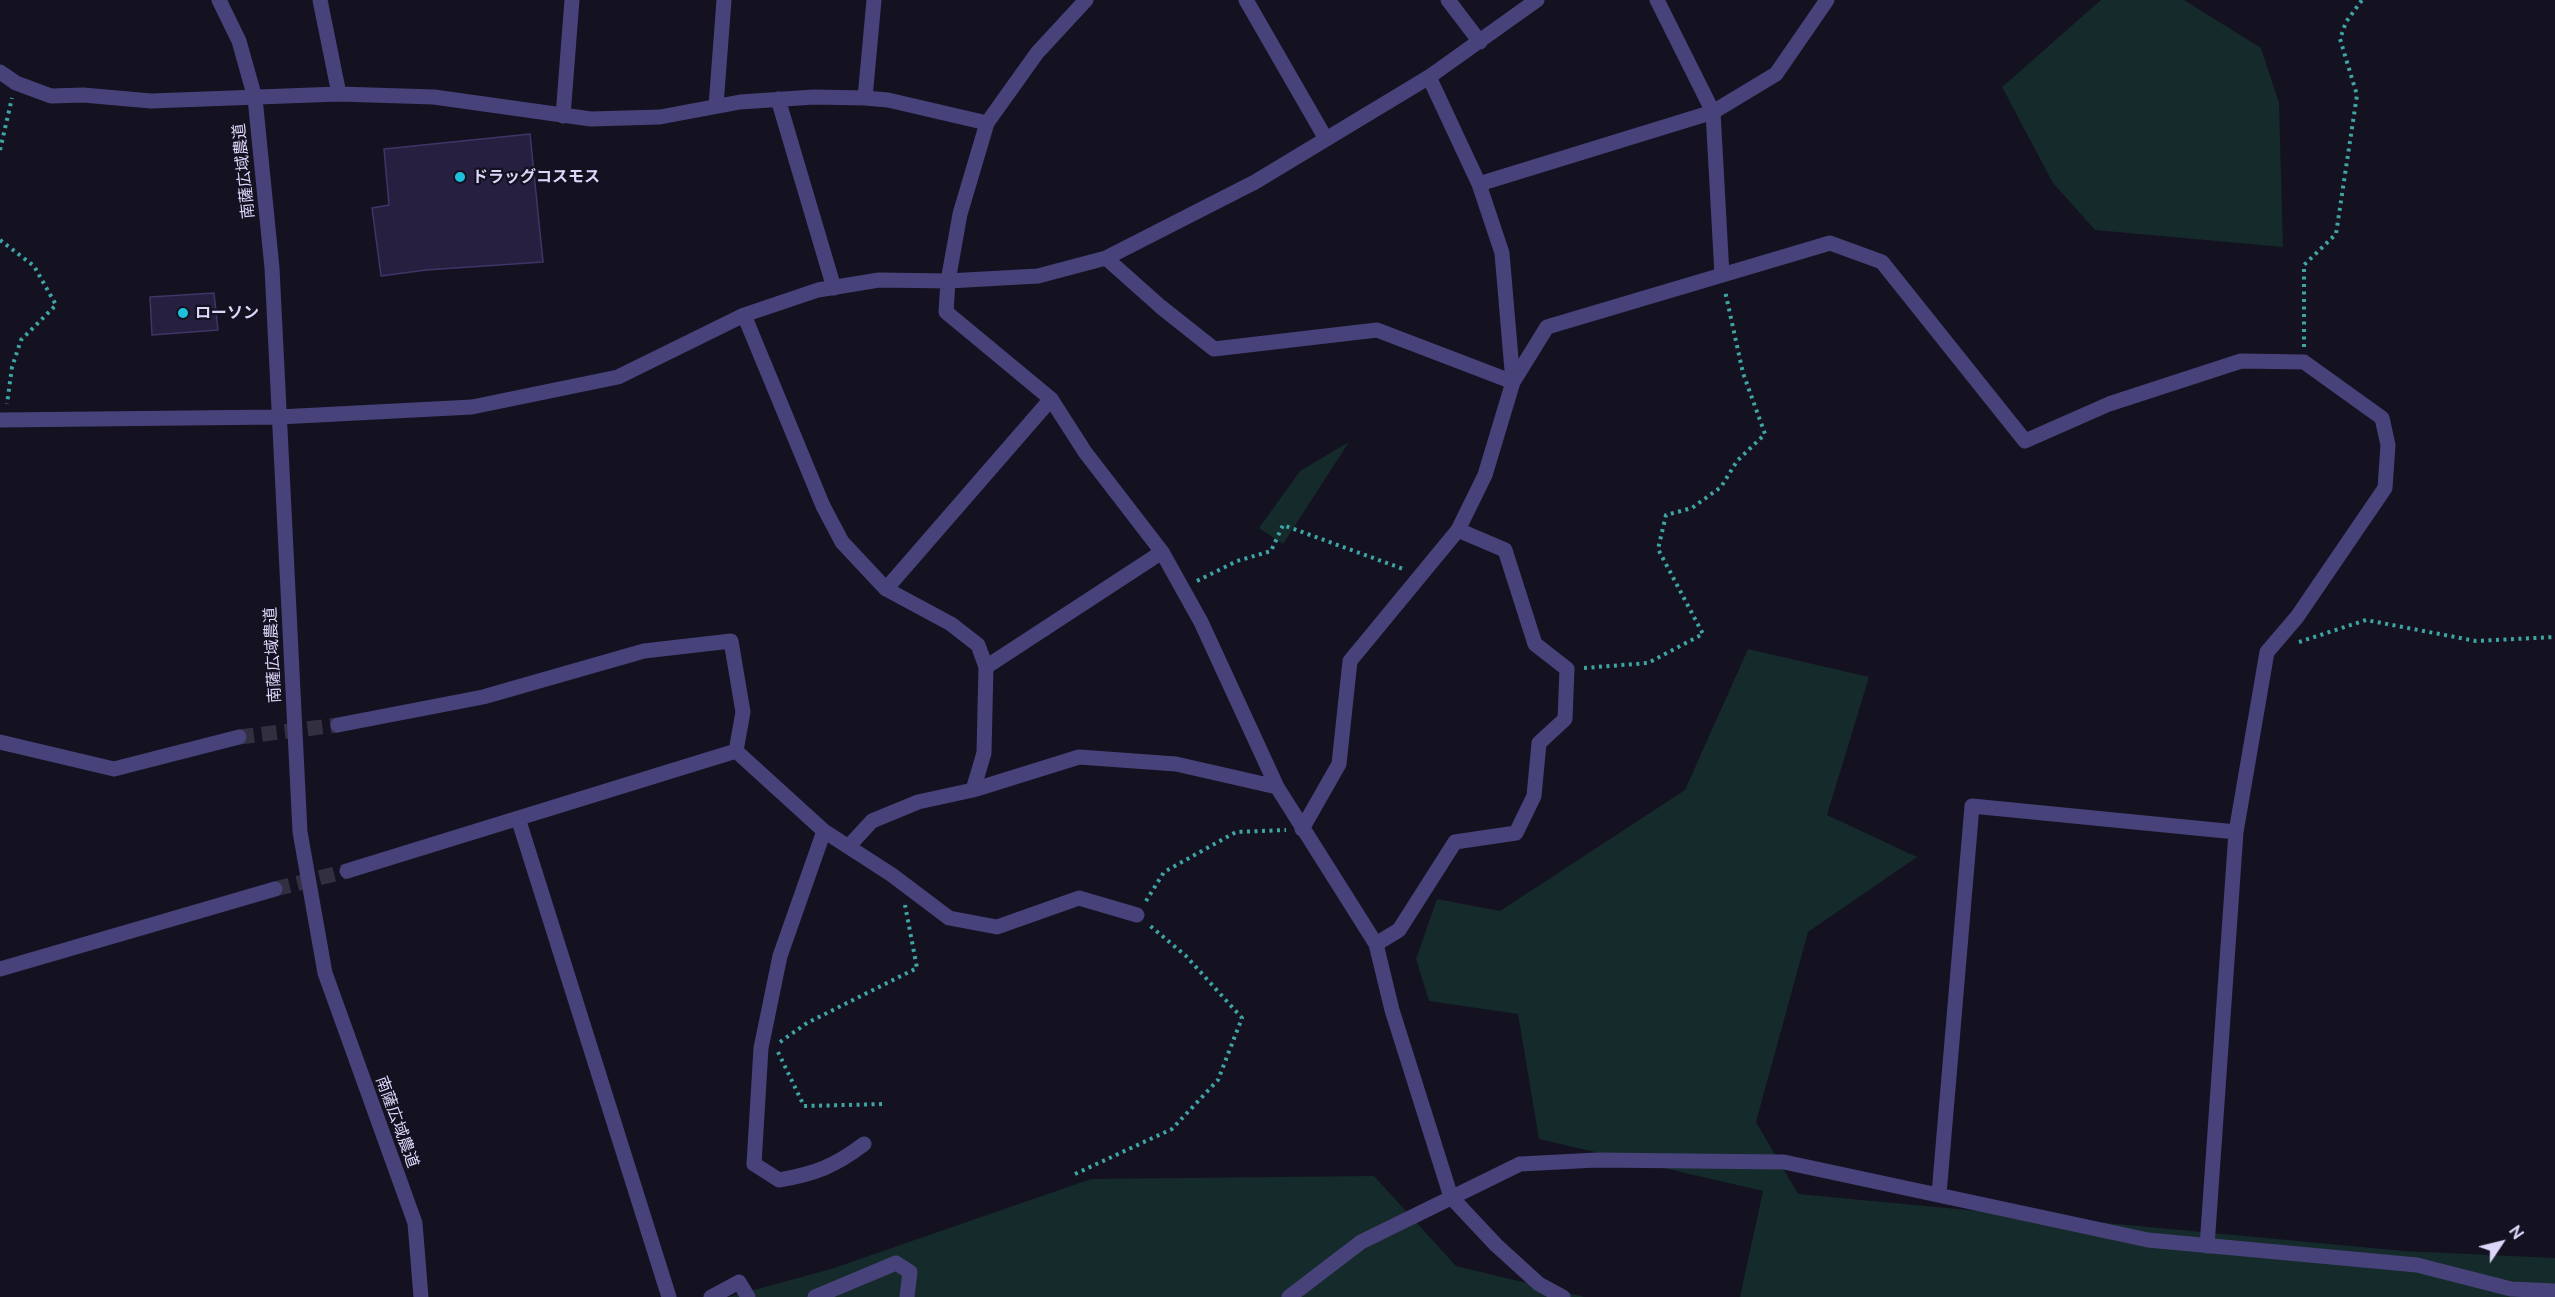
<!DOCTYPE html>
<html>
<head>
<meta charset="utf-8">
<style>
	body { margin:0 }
	#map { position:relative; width:2555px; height:1297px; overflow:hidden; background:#141121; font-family:Raleway,sans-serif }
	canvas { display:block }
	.north { position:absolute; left:2471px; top:1213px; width:60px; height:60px; -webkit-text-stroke:4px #141121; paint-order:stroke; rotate:55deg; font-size:16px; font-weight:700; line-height:24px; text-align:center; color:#dcd6f9 }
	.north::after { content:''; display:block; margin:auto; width:21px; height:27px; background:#dcd6f9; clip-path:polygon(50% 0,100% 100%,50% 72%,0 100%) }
</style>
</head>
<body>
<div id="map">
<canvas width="2555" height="1297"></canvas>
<div class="north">N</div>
</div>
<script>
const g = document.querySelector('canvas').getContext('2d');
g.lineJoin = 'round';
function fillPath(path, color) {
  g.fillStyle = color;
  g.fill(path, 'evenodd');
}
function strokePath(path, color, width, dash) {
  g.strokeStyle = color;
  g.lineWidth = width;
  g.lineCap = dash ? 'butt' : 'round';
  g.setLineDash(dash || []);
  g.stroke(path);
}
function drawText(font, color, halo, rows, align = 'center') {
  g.font = font + ' Raleway,"Noto Sans JP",sans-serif';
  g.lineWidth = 4.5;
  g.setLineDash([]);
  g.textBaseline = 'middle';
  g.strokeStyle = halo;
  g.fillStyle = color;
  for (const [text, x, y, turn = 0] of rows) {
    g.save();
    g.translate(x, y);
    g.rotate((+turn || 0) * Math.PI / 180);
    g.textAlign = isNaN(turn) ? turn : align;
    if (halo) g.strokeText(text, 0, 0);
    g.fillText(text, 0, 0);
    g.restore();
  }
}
fillPath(new Path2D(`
	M2101 0H2184L2261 48 2279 103 2283 247 2095 230 2053 183 2002 87Z
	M1349 442 1283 544 1259 528 1300 471Z
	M1748 649 1869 677 1827 815 1917 857 1808 932 1756 1122 1798 1194 2404 1251 2555 1258V1297H1740L1763 1191 1539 1139 1518 1014 1429 1001 1416 959 1437 899 1500 911 1685 790Z
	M1374 1176 1456 1266 1585 1297H728L831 1269 1091 1179Z`), '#152a2a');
const building = new Path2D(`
	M530 134 543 262 426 270 381 276 372 208 389 205 384 149Z
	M214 293 218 330 152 335 150 297Z`);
fillPath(building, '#271f3f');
strokePath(building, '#413568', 1.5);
strokePath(new Path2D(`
	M239 737 338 725
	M275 889 347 871`), '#322f41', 15, [15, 8]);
strokePath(new Path2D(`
	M0 150 12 98
	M0 240 34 266 56 305 21 340 12 367 7 404
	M2304 347V265L2336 234 2357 95 2340 39 2346 22 2362 0
	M1197 581 1237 561 1271 551 1283 525 1406 570
	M2299 642 2366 620 2476 641 2555 637
	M1584 668 1648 663 1703 634 1658 549 1666 515 1692 508 1721 487 1737 461 1765 434 1743 373 1725 291
	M1146 901 1164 872 1236 832 1286 830
	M780 1042 807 1023 917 968 905 905
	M778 1052 804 1106 886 1104
	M1075 1174 1172 1129 1218 1080 1242 1018 1186 956 1148 924`), '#3fa5a4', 4, [3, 4.5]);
strokePath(new Path2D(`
	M219 0 239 41 255 98 272 268 300 832 325 973 415 1223 421 1297
	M320 0 339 94
	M1086 0 1037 53 987 123 960 214 948 281 946 312 1051 399 1085 452 1162 552 1201 622 1277 787 1376 944 1392 1010 1451 1197 1496 1245 1539 1284 1563 1297
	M1246 0 1326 139
	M1448 0 1480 42
	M1657 0 1713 112 1722 275
	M0 72 16 83 51 96 83 95 151 101 339 94 434 97 591 119 660 117 740 102 814 97 865 98 888 100 987 123
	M1429 77 1479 184 1713 112 1776 74 1827 0
	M865 98 874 0
	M778 99 834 288
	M716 106 724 0
	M563 116 572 0
	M1479 184 1502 253 1513 382
	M1106 258 1161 307 1214 349 1377 330 1513 382
	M744 315 823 506 842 542 886 589 951 624 978 645 986 667 984 753 973 790
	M0 420 279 417 472 407 618 377 744 315 818 290 879 280 948 281 1038 276 1106 258 1255 182 1429 77 1537 0
	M886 589 1051 399
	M986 667 1162 552
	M338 725 483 697 644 651 731 641 743 712 736 751
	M0 742 114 769 239 737
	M736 751 824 831 892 875 949 918 997 927 1079 898 1137 915
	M518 818 669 1297
	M1302 829 1339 764 1350 661 1458 530 1485 475 1513 382 1547 327 1830 243 1882 262 2025 441 2109 404 2241 361 2304 362 2382 418 2388 445 2385 488 2297 617 2267 652 2236 832 2207 1246
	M824 831 780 956 761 1048 754 1164 779 1180C815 1174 835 1166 864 1144
	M849 846 872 821 918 802 973 790 1079 757 1176 764 1277 787
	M347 871 736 751
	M1376 944 1399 930 1455 842 1516 833 1534 796 1539 743 1565 719 1567 669 1535 644 1505 550 1458 530
	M0 969 275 889
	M1939 1194 1972 806 2236 832
	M711 1297 739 1282 748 1297
	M815 1297 896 1263 910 1272 907 1297
	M1289 1297 1361 1242 1520 1164 1597 1160 1784 1162 2148 1240 2417 1265 2511 1289 2555 1291`), '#47427a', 15);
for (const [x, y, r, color] of [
	[460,177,6,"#1fc0dc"],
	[183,313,6,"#1fc0dc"]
]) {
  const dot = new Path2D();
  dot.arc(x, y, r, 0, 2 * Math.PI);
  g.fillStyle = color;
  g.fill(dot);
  strokePath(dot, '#141121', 2);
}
drawText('16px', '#dcd6f9', '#141121', [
	["南薩広域農道",244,171,-96],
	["南薩広域農道",273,655,-93],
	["南薩広域農道",397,1122,70]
]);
drawText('bold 16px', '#dcd6f9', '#141121', [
	["ドラッグコスモス",472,177],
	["ローソン",195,313]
], 'left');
</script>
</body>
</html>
